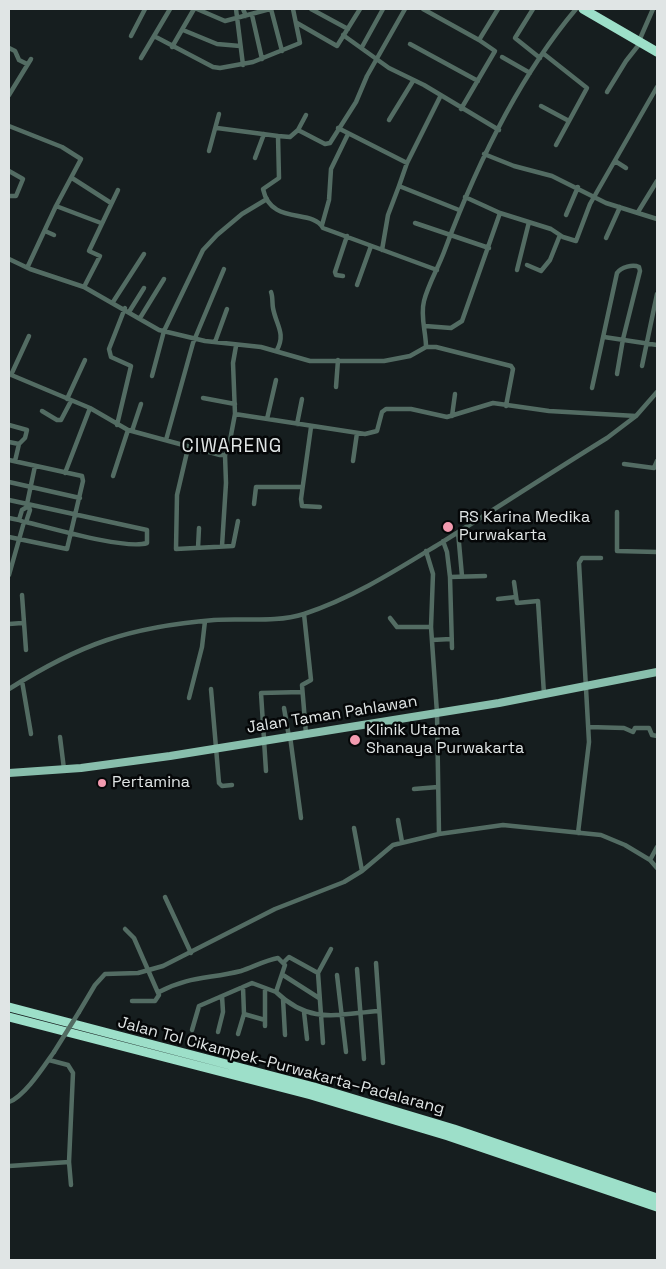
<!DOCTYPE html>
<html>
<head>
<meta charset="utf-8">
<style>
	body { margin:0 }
	#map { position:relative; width:666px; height:1269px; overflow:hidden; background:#161e1f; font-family:"Space Grotesk",sans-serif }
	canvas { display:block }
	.frame { position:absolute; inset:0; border:10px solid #e0e5e5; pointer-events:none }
</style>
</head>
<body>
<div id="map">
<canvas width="666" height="1269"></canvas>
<div class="frame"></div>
</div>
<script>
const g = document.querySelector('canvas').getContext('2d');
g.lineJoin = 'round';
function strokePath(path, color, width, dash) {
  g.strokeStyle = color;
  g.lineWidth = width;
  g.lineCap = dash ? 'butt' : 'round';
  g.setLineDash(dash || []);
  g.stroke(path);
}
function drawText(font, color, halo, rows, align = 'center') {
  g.font = font + ' "Space Grotesk",sans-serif';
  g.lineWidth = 5;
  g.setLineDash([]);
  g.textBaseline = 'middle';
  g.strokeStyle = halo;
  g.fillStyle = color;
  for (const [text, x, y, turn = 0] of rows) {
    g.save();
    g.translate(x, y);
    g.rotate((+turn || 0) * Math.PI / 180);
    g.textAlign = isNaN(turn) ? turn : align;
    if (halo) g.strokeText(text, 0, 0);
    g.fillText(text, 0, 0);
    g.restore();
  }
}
strokePath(new Path2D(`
	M197 9 225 21 270 9
	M236 9 243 65
	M243 9 246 16
	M271 9 282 51
	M311 9 348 29
	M405 9 367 76 356 102 330 143 325 144 298 130 290 137 278 136 279 178 263 189C271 226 312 208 323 228L437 270
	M423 9 479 40
	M533 9 515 38 540 58
	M252 15 262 59
	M297 23 337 46 360 9
	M183 30 217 44 240 46
	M343 35 389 68 424 85 499 130
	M131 36 145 9
	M154 36 213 67 220 68 253 62 300 43 293 9
	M639 41 653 9
	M410 44 478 81
	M172 47 194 9
	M362 47 383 9
	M9 48 15 51 19 60 27 64
	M544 54 587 88 556 145
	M502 57 530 73
	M141 58 170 9
	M607 92 626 61 641 42
	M9 95 31 59
	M541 106 569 121
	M461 109 495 51 479 40 498 9
	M389 120 413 81
	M9 126 62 147 81 159 56 206 28 266
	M217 128 278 136
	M338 128 407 163 399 186 459 210
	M298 130 306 115
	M209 151 219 114
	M484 154 514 166 552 176 606 203 657 219
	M255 158 264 134
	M615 161 626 168
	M407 163 440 97
	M9 171 23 179 16 196H9
	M72 178 111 203
	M465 197 500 213 551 229 563 237 576 241 590 204 657 87
	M56 206 101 223
	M638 212 657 181
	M566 215 578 187
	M415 223 489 248
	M322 225 329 200 331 169 348 134
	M45 231 54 235
	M606 238 620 207
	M382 250 388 215 399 186
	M9 259 30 269 84 287 159 330 205 341 261 347 310 361H384L410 356 426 347H436L511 366 513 369 506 406
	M527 265 541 271 550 260 560 235
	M517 270 529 222
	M343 276 336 275 335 272 347 236
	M357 285 371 246
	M84 287 100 256 89 251 118 190
	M271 292C273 297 272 303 273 308 276 325 286 333 277 350
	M113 302 144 254
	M129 312 144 288
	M140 318 164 279
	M425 326 451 328 462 321 500 213
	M604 337 657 345
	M215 342 227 309
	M426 347C426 332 420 316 424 301 428 285 438 268 444 252 476 166 517 79 576 9
	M642 366 657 294
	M9 374 90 408 128 430 220 455H225L228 451 235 414 365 434 377 431 382 412 386 409H411L447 417 493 403 549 411 636 416
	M11 375 29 336
	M152 376 164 331 203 250 217 235 242 214 267 199
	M336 387 338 360
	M592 388 617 273C621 267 633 264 639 267L640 271 623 339 617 374
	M203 398 235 404
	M67 399 85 360
	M42 411 57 420H61L71 401
	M235 414 233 363 236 346
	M452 416 455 394
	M267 419 276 380
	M297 424 302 399
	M9 425 27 430 25 438 19 444 15 461
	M117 425 131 366 111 357 109 349 125 308
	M311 427 301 499 302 506 320 507
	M132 431 141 404
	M166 440 193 343 224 269
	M9 442 19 444
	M188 448 177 495 176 549 233 546 238 521
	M9 460 82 476 83 481 67 549 9 537
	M353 461 357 433
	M624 464 654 468 657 461
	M65 473 90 408
	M113 476 128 430
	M9 482 80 498
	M9 500 147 530V543C126 550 51 528 26 522
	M254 504 256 487H301
	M617 512V551L657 552
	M9 518 19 520
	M24 522 19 520 22 510 27 507
	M458 532 462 576
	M443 541 447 552 450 577 452 648
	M222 546 226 483 225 455
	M198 548 199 528
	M426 551 433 574 431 627 437 713 439 834
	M9 575 24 522H26L30 510 27 504 35 466
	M450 577 485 576
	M514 582 517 603 538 601 544 694
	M22 595 26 650
	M498 599 516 597
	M304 614 311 680 302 685 306 734
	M390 618 397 627H431
	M9 624 22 623
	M432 640 451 639
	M22 681 31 734
	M9 689C80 644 129 627 214 620 243 618 276 623 304 614 355 597 398 569 444 541 498 507 552 472 607 438L636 416 657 392
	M211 689 219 783 222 786 232 785
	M189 698 202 647 205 621
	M284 708 289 737
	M589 727 624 728 633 732 635 728H649L652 735 657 736
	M290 736 301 818
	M60 737 64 769
	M266 771 261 693 302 692
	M414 789 438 787
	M398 820 402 842
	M354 828 362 871
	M578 833 589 742 579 563 582 558H601
	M650 860 657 847
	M165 897 191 953
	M125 929 134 938 159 995 155 1001H132
	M284 962 289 957 318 973
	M376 963 383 1063
	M357 969 364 1059
	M283 975 319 998
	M337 975 346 1052
	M265 988V1026
	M159 992C189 976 209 979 241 971 253 967 266 960 278 958L285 965 276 992C311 1025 337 1014 379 1011
	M283 999 285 1035
	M79 1012 95 985 105 974 138 973 163 966 275 909 344 882 362 871 393 845 439 834 503 825 601 835 625 845 650 860 657 868
	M304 1012 307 1039
	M244 1014 265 1020
	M192 1030 199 1006 252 983 276 992
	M218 1032 223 1012 222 996
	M238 1034 244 1014 243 987
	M323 1043 318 973 331 949
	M49 1060 68 1065 73 1073 69 1162 71 1185
	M9 1102C25 1096 44 1066 54 1052
	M9 1166 69 1162`), '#536c63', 4.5);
strokePath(new Path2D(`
	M9 773 81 768 170 756 499 703 657 672`), '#88beac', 8);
strokePath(new Path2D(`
	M583 9 657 52
	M9 1007 314 1087 454 1129 657 1198
	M9 1017 311 1095 448 1136 657 1207`), '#9ddfc9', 9);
strokePath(new Path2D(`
	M54 1052 79 1012`), '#536c63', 4.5);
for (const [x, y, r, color] of [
	[448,527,6,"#f29aaf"],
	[355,740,6,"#f29aaf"],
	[102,783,5,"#f29aaf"]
]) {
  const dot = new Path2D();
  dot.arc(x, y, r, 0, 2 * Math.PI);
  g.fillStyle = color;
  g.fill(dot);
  strokePath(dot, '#050708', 2);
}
drawText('16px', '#e0e5e5', '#050708', [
	["RS Karina Medika",459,518],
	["Purwakarta",459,536],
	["Klinik Utama",366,731],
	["Shanaya Purwakarta",366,749],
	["Pertamina",112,783]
], 'left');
drawText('16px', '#e0e5e5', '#050708', [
	["Jalan Taman Pahlawan",332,715,-9],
	["Jalan Tol Cikampek–Purwakarta–Padalarang",281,1066,15]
]);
g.letterSpacing = '1px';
drawText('19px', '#e0e5e5', '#050708', [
	["CIWARENG",232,447]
]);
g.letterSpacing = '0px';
</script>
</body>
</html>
